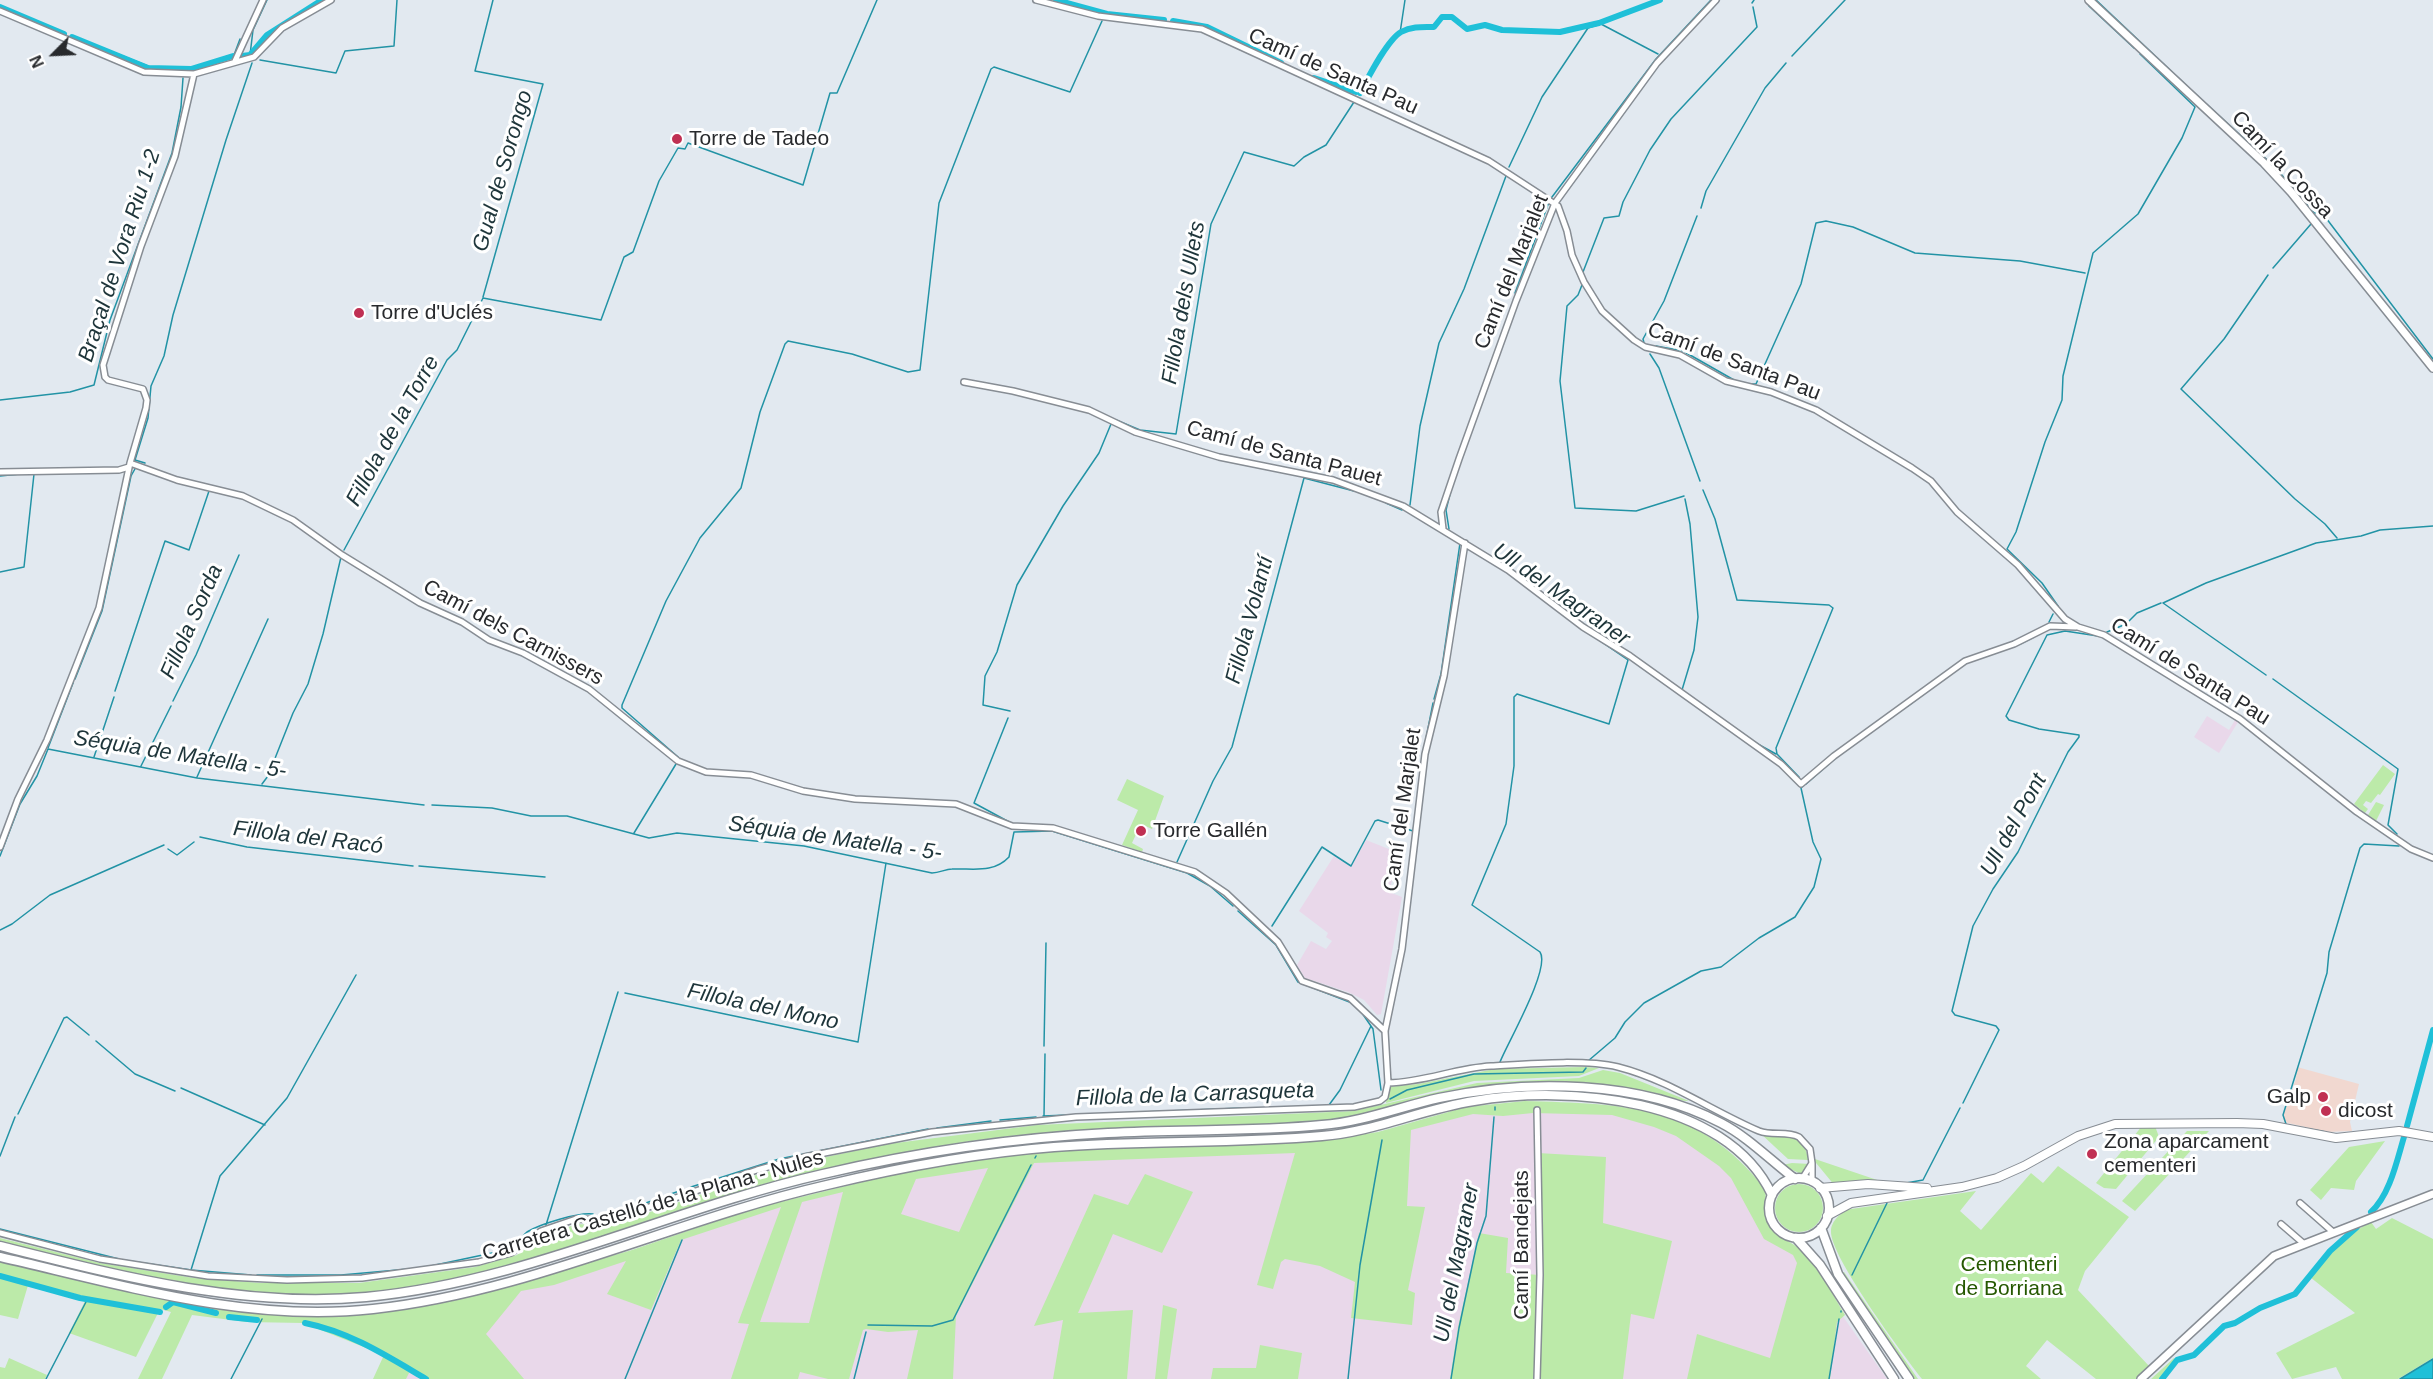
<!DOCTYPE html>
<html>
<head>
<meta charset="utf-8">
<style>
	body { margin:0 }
	#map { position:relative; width:2433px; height:1379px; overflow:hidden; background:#e2e9f0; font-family:Arial,sans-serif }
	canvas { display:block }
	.north { position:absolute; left:24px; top:24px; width:60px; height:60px; -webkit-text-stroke:4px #fff; paint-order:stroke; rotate:246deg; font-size:16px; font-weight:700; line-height:24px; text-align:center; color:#282a2d }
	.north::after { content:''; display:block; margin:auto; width:21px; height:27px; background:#282a2d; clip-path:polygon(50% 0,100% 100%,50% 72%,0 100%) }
</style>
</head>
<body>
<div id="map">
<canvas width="2433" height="1379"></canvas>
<div class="north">N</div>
</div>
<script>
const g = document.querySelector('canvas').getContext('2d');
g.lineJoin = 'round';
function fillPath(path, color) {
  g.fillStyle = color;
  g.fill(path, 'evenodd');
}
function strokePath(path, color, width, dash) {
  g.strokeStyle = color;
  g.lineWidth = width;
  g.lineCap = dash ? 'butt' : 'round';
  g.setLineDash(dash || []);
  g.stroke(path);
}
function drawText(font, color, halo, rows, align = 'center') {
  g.font = font + ' Arial,sans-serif';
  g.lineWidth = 6;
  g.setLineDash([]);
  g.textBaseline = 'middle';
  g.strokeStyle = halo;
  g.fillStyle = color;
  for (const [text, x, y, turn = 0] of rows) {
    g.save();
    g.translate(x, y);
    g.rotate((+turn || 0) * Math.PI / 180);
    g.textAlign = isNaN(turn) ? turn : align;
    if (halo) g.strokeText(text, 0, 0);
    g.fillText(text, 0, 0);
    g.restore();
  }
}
fillPath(new Path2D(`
	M2297 1067 2359 1084 2350 1122 2352 1131 2326 1132 2284 1122 2283 1115 2296 1079Z`), '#f1d8d0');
fillPath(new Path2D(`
	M2207 716 2229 730 2235 720 2238 722 2219 753 2194 737Z
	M1366 840 1399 853 1389 892 1402 897 1381 1014 1377 1015 1364 1000 1348 992 1305 978 1297 965 1311 941 1326 949 1332 941 1326 937 1328 933 1299 911 1334 856 1351 867Z
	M1615 1107 1708 1137 1764 1211 1767 1223 1774 1234 1812 1263 1844 1318 1887 1379H394L428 1307 613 1258 753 1209 991 1159 1310 1144 1364 1137 1462 1109Z`), '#e9d8ea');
fillPath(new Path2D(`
	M2383 765 2395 774 2380 795 2378 794 2371 803 2366 801 2363 805 2368 809 2365 813 2354 804Z
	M1127 779 1164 796 1152 829 1141 824 1132 843 1143 849 1142 852 1122 845 1138 810 1117 800Z
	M2376 802 2384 805 2376 821 2368 815Z
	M1584 1067 1599 1068 1579 1076 1474 1081 1386 1103 1388 1087 1418 1084 1495 1069Z
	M1603 1070 1620 1073 1689 1101C1675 1101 1656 1093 1640 1090 1598 1084 1553 1084 1510 1084 1446 1085 1387 1115 1324 1121 1195 1132 1064 1122 936 1147 865 1160 793 1173 725 1196 594 1238 463 1292 323 1296 215 1299 105 1269 0 1242V1238L100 1263 194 1278 261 1283H359L475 1267 517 1255 539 1237 577 1224 610 1226 759 1174 802 1162 888 1144 1037 1125 1354 1111 1477 1083 1579 1078Z
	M1525 1101C1624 1104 1699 1104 1765 1189 1767 1200 1764 1211 1768 1221 1776 1238 1798 1244 1810 1258 1824 1275 1833 1296 1845 1315L1837 1322 1830 1379H1687L1697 1334 1770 1358 1797 1263 1793 1255 1764 1239 1731 1178 1719 1166 1676 1136 1654 1127 1612 1115 1533 1113 1503 1116 1473 1114 1411 1130 1407 1206 1425 1207 1408 1290 1415 1293 1412 1325 1351 1318 1355 1282 1320 1266 1285 1259 1281 1262 1273 1289 1257 1285 1295 1153 1034 1163 956 1316 953 1379H907L918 1330 888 1332 866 1329 863 1330 849 1379H828L800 1372 798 1379H731L749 1324 738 1323 781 1207 681 1240 651 1310 607 1294 626 1261 554 1285 521 1291 486 1334 524 1379H423L410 1371 406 1379H373L384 1355 303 1323 247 1322 192 1315 162 1379H138L171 1312 160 1309 136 1357 69 1333 87 1297 29 1282 18 1319 0 1315V1262L230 1311 325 1317 396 1311 468 1297 632 1250 752 1209 895 1174 988 1158 1074 1150 1328 1140 1378 1132 1466 1107ZM988 1168 959 1232 901 1214 916 1179ZM843 1192 809 1323 760 1322 802 1202Z
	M2142 1126H2155L2159 1137 2116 1189 2104 1188 2096 1183Z
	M2187 1131H2209L2135 1211 2122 1201Z
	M1760 1133C1781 1135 1806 1133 1808 1160L1788 1159Z
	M2385 1141 2356 1181 2354 1190 2331 1188 2321 1200 2310 1190 2349 1147Z
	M1538 1153 1606 1157 1603 1223 1672 1241 1654 1319 1631 1314 1623 1379H1450L1458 1327 1479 1233 1508 1238 1506 1273 1541 1275Z
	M1812 1158 1889 1184 1835 1186Z
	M1792 1163 1810 1164 1803 1175 1782 1165Z
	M2058 1166 2129 1217 2085 1271 2078 1290 2149 1366 2136 1379H2096L2047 1340 2026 1366 2041 1379H1922C1904 1356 1829 1255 1831 1231 1831 1221 1842 1211 1851 1209L1976 1191 1960 1211 1981 1230 2031 1173 2043 1183Z
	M1145 1174 1193 1192 1162 1253 1113 1234 1078 1313 1133 1310 1127 1379H1053L1063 1320 1034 1326 1094 1194 1128 1205Z
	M1775 1208a24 24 0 1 1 48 0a24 24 0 1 1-48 0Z
	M2392 1218 2433 1239V1358L2398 1379H2342L2336 1367 2292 1379 2276 1353 2355 1313 2310 1277C2328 1255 2345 1235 2371 1222L2376 1229Z
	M1844 1272 1918 1379H1913L1842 1273Z
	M1163 1305 1177 1309 1167 1379H1155Z
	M1260 1345 1302 1353 1298 1379H1211L1213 1368H1256Z
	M9 1358 47 1375 45 1379H0V1367L5 1368Z
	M2174 1358 2176 1360 2162 1379H2151Z`), '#bceaa9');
const water = new Path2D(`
	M2433 1359V1379H2400Z`);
fillPath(water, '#1fc0d8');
strokePath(water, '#2293a5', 1.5);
strokePath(new Path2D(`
	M2096 0 2189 88
	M1752 3 1754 0
	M0 6 64 33
	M2089 6 2134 48
	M1400 33 1405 0
	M72 36 153 68 190 69 234 55 240 39
	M250 55 253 30 267 0
	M1792 56 1845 0
	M260 60 336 73 345 51 394 46 397 0
	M2191 90 2275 167 2314 213H2320
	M1509 167 1542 97 1588 28 1601 24 1658 54
	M1552 197 1656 59 1711 0
	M1701 208 1706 191 1765 88 1786 63
	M2323 214 2433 359
	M2273 268 2311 224
	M1583 272 1604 218 1619 216 1623 202 1650 150 1671 119 1757 27 1753 7
	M2268 275 2224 339 2181 389 2295 499 2325 524 2337 538
	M1582 285 1578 295 1567 306 1560 381 1575 508 1636 511 1684 496
	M1515 293 1549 202
	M483 297 543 84 475 71 493 0
	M1644 343 1643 339 1664 301 1697 216
	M1656 346 1683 351 1734 380
	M1650 354 1659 368 1700 481
	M1747 384H1756L1801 284 1816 223 1826 221 1853 227 1915 253 2020 261 2085 273
	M0 400 70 392 94 385 110 320 172 153 181 107 183 78
	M1116 420 1140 430 1176 434 1211 224 1244 152 1294 166 1304 157 1326 145 1354 102
	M145 463 135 460 148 418 151 386 164 356 173 315 226 140 252 63
	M0 476 20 474
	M1703 490 1715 519 1737 600 1829 605 1833 608 1776 748 1777 754 1799 777
	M1386 503 1402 510
	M1410 505 1420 426 1439 343 1464 289 1506 176
	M1449 529 1446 510 1452 486
	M344 550 447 360 457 350 483 298 601 320 624 257 633 252 659 181 678 148 685 149 688 143 803 185 830 93H837L877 0
	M0 572 24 567 34 474
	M2058 606 2042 583 2007 549 2016 532 2045 442 2062 400 2063 376 2093 253 2138 214 2182 138 2195 107 2140 54
	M2049 622 2053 614
	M2107 632 2126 624 2137 613 2161 603
	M2020 644 2034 637
	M2266 675 2163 603 2206 583 2316 543 2361 536 2380 530 2433 526
	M75 679 102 611 131 476 136 467
	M2273 679 2398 769 2388 825 2397 834
	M1682 690 1694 650 1698 617 1690 524 1685 499
	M115 691 165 541 189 550 209 491
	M1434 699 1441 674 1460 543
	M173 701 196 655 239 555
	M1908 706 1945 678
	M1010 711 983 705 985 676 997 652 1017 585 1063 506 1099 453 1111 424
	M1008 718 974 803 1011 823
	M1754 742 1776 754
	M48 748 73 683
	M1424 749 1433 703
	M94 757 114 697
	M678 757 622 708V705L666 601 700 538 741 488 760 412 785 344 788 341 852 354 908 372 920 370 939 203 991 69 994 67 1070 92 1102 21
	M141 766 171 706
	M197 777 268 619
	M262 784 268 776 293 713 308 684 323 634 341 557
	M1806 784 1838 756
	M432 805 492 808 531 816H567L649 838 677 833 804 846 932 873C940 873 945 869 952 869 972 868 993 874 1009 857L1014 832 1052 831 1187 873 1210 886 1233 906
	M634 833 676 764
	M200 837 247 847 413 866
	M168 849 177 855 194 842
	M0 856 20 804 37 776 48 749 197 778 424 805
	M1177 862 1213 781 1232 747 1304 478 1354 491
	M419 866 545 877
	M1238 911 1276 945 1298 982 1352 1003
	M1272 926 1322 847 1351 866 1375 821 1378 820 1413 831 1415 819
	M0 930 12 924 50 895 164 845
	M625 993 858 1042 886 863
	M1362 1013 1373 1029 1381 1090
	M96 1041 135 1074 175 1091
	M1044 1046 1046 943
	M1588 1061 1615 1038 1625 1022 1644 1003 1701 971 1721 967 1759 938 1795 917 1814 887 1821 859 1813 842 1801 788 1805 784
	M1500 1062C1508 1042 1551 968 1540 952L1472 905 1506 824 1514 766V697L1517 694 1609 724 1628 660 1590 634
	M181 1088 265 1125
	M1390 1099 1407 1090 1474 1074 1583 1072 1586 1068
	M1963 1103 1999 1030 1996 1026 1955 1015 1952 1011 1973 926 1993 889 2018 852 2068 752 2079 737V735L2039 729 2009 720 2006 716 2047 635 2065 631 2098 636
	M1329 1105 1340 1090 1371 1026
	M1495 1110V1107
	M18 1114 64 1018 67 1017 89 1035
	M1043 1116 1243 1108
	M1044 1116 1045 1054
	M1000 1120 1036 1117
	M2286 1124 2283 1115 2327 973 2329 952 2360 848 2364 844 2399 846
	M937 1128 991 1121
	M2309 1129 2326 1132
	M0 1156 15 1117
	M1035 1158 1036 1156
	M1906 1183 1923 1180 1960 1108
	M691 1187 779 1159 928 1129
	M607 1217 682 1190
	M546 1225 618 992
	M0 1229 119 1259
	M123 1260 191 1270 251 1275
	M426 1267 511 1249C518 1245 520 1237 527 1232 540 1224 579 1212 593 1214
	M191 1270 220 1176 287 1098 356 975
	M257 1275H341L409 1269
	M1852 1275 1887 1203
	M1841 1312V1311
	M868 1325 932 1326 953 1320 1031 1165
	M46 1379 87 1300
	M231 1379 262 1319
	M625 1379 682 1240
	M854 1379 866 1332
	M1348 1379 1360 1265 1382 1140
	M1451 1379 1459 1328 1477 1243 1486 1216 1494 1117
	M1829 1379 1839 1319`), '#2293a5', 1.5);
strokePath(new Path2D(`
	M1056 0 1107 14 1164 20
	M0 7 64 34
	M1173 21 1207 27 1281 63
	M72 37 148 68 191 69 233 56
	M242 56 250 55 267 35 322 0
	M1314 78 1356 92
	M1360 93C1368 78 1387 40 1401 32 1412 26 1423 27 1434 27L1442 17H1452L1467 29 1485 25 1502 30 1560 32 1599 23 1660 0
	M2407 1126 2433 1030
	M2371 1212C2390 1195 2397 1160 2404 1137
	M0 1276 80 1298 160 1312
	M166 1307 173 1302 216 1313
	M229 1317 257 1320
	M305 1323C350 1332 387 1356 426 1379
	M2162 1379 2177 1360 2194 1355 2224 1326 2235 1323 2260 1308 2295 1294 2330 1251 2357 1227`), '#1fc0d8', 6);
const minor = new Path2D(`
	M1036 0 1098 16 1202 29 1489 161 1558 206 1567 231 1572 255 1584 282 1602 311 1634 340 1645 347 1680 355 1726 381 1771 392 1816 410 1912 468 1931 481 1957 512 2018 565 2065 619 2078 627 2104 635 2240 719 2357 812 2411 849 2433 858
	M0 11 144 72 194 74 254 57 282 28 331 0
	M235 61 263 0
	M964 382 1013 391 1089 410 1135 432 1219 457 1333 480 1403 506 1508 570 1583 627 1630 656 1781 764 1801 784 1834 756 1965 661 2014 644 2050 626 2076 627
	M130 463 177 480 243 496 293 520 342 555 420 603 462 622 489 640 523 653 589 689 678 761 706 772 751 775 803 791 855 799 956 804 1012 826 1053 828 1195 872 1226 893 1278 942 1302 981 1350 998 1385 1031
	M0 472 119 470 129 467
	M1443 529 1441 512 1459 459 1516 301 1555 203 1657 63 1716 0
	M0 847 18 799 47 740 99 608 130 463 146 408 147 400 143 389 108 380 105 377 103 365 141 246 175 156 194 74
	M1388 1083C1426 1082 1455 1068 1491 1066 1526 1064 1584 1059 1618 1067 1669 1080 1712 1111 1759 1131 1772 1136 1787 1131 1799 1137L1810 1149 1812 1163
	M1537 1110 1540 1275 1537 1379
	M1802 1179 1812 1163V1182
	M2300 1203 2333 1232
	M2281 1224 2303 1243
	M0 1233 100 1259 208 1276 287 1280 362 1278 479 1262 511 1253 541 1231 576 1219 611 1220 757 1170 804 1157 932 1132 1076 1117 1354 1107 1380 1101 1385 1097 1388 1083 1385 1031 1402 949 1425 754 1444 676 1465 543`);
const tertiary = new Path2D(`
	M2089 0 2264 163 2291 192 2433 368
	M2141 1379 2274 1256 2433 1194`);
const secondary = new Path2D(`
	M1820 1188 1868 1184 1927 1188
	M1827 1216 1851 1203 1962 1187 1997 1178 2024 1166 2078 1136 2115 1124 2237 1123 2263 1124 2336 1138 2399 1131 2433 1137`);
const primary = new Path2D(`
	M1769 1208a30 30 0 1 1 60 0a30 30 0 1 1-60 0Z
	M1821 1228 1838 1274 1909 1379
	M1796 1238 1820 1265 1894 1379
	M0 1246C120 1276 242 1308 366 1297 525 1282 669 1209 823 1174 917 1152 1011 1138 1108 1133 1179 1129 1251 1132 1322 1125 1362 1122 1399 1107 1439 1098 1527 1079 1640 1080 1721 1123 1748 1137 1770 1160 1795 1179
	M0 1257C122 1285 247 1323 373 1309 530 1292 674 1220 827 1185 902 1167 977 1153 1054 1147 1143 1140 1233 1144 1322 1136 1374 1132 1422 1109 1474 1101 1567 1085 1726 1097 1772 1195`);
strokePath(minor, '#878d94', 8);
strokePath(tertiary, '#878d94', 10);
strokePath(secondary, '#878d94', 10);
strokePath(primary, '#878d94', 11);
strokePath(minor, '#fff', 5);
strokePath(tertiary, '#fff', 7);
strokePath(secondary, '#fff', 8);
strokePath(primary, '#fff', 8);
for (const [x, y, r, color] of [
	[677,139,6,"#c03053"],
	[359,313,6,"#c03053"],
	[1141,831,6,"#c03053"],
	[2323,1097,6,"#c03053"],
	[2326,1111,6,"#c03053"],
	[2092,1154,6,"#c03053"]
]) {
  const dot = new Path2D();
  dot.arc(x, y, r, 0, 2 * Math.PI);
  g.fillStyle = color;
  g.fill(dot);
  strokePath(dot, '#fff', 2);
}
drawText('21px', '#282a2d', '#fff', [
	["Camí de Santa Pau",1333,72,24],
	["Camí la Cossa",2282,165,47],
	["Camí del Marjalet",1512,272,-68],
	["Camí de Santa Pau",1734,362,21],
	["Camí de Santa Pauet",1284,454,15],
	["Camí dels Carnissers",513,633,28],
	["Camí de Santa Pau",2190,672,32],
	["Camí del Marjalet",1403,810,-82],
	["Carretera Castelló de la Plana - Nules",653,1206,-16],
	["Camí Bandejats",1522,1245,-90]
]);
drawText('21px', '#282a2d', '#fff', [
	["Torre de Tadeo",689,139],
	["Torre d'Uclés",371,313],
	["Torre Gallén",1153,831],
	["Galp",2311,1097,"right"],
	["dicost",2338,1111],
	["Zona aparcament",2104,1142],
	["cementeri",2104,1166]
], 'left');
drawText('21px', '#255800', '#fff', [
	["Cementeri",2009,1265],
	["de Borriana",2009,1289]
]);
drawText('italic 22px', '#1e353a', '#fff', [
	["Gual de Sorongo",503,171,-74],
	["Braçal de Vora Riu 1-2",120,256,-72],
	["Fillola dels Ullets",1184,303,-80],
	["Fillola de la Torre",393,431,-61],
	["Ull del Magraner",1561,595,35],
	["Fillola Volantí",1250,620,-75],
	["Fillola Sorda",192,622,-66],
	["Séquia de Matella - 5-",180,755,9],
	["Ull del Pont",2014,825,-61],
	["Fillola del Racó",308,838,7],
	["Séquia de Matella - 5-",835,839,8],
	["Fillola del Mono",763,1007,12],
	["Fillola de la Carrasqueta",1195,1095,-2],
	["Ull del Magraner",1457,1263,-79]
]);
</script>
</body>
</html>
